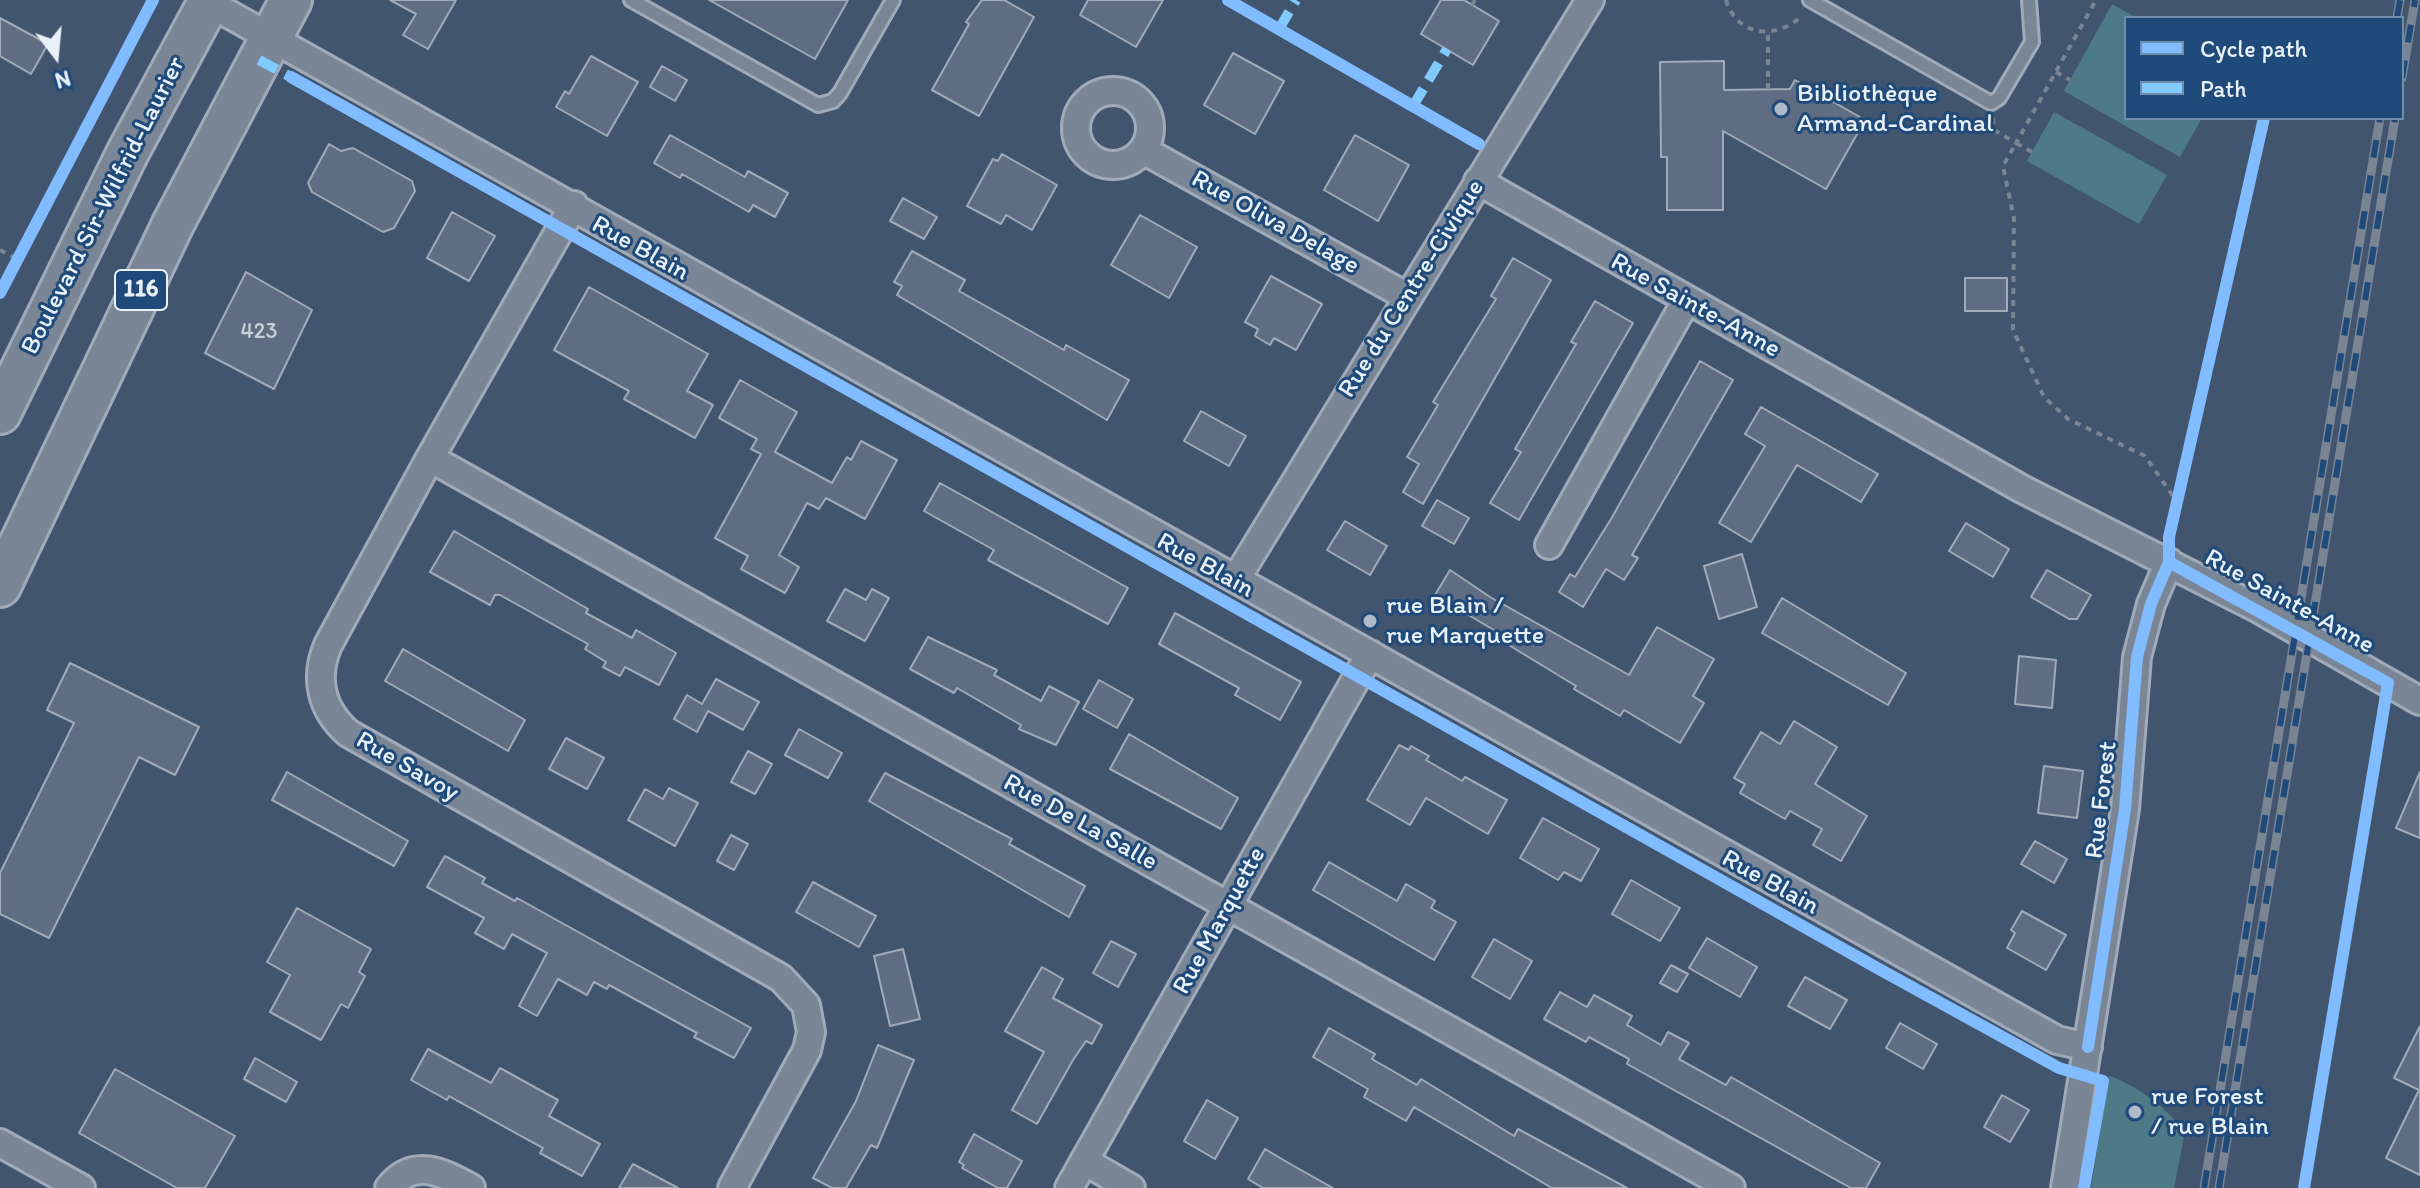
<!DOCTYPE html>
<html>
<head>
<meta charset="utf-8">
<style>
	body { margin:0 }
	#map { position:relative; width:2420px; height:1188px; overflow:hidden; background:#41556f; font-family:Itim,sans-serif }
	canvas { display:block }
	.legend { position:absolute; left:2124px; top:16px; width:280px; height:104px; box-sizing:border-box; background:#1f4a7a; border:2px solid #6f8dac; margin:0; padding:10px 14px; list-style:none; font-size:24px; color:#e8f1f8 }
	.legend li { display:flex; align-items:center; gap:16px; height:40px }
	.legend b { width:40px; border:2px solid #6f8dac }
	.north { position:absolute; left:16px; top:16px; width:80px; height:80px; -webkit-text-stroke:6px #1f4a7a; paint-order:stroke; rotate:164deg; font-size:22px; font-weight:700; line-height:32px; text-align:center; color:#e8f1f8 }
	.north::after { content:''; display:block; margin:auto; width:28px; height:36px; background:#e8f1f8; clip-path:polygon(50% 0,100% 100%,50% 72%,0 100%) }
</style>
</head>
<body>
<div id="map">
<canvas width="2420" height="1188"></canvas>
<ul class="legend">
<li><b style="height:10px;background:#80bcff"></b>Cycle path</li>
<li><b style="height:10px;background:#80caff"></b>Path</li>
</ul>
<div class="north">N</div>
</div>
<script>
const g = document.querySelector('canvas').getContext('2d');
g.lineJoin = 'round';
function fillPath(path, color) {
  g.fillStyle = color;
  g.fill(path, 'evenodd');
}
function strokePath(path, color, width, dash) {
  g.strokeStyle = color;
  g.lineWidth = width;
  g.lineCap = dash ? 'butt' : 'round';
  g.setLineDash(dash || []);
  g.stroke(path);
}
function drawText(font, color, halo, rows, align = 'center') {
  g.font = font + ' Itim,sans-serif';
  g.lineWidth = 6;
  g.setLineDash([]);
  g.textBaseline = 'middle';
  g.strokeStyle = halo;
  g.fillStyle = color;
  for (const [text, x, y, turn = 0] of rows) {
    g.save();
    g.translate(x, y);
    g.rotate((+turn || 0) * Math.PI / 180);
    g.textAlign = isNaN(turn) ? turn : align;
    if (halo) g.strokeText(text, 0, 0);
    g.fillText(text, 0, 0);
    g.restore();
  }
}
fillPath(new Path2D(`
	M2112 4 2137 18H2126V118H2202L2180 157 2064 91Z
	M2054 112 2167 175 2139 224 2027 161Z
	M2109 1076C2137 1085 2166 1108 2185 1131L2174 1188H2091Z`), '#4d7a86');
const building = new Path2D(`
	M390 0H456L428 49 403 35 416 14Z
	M709 0H848L815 59Z
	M982 0H1004L1034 17 979 116 932 90 969 24 966 22Z
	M1088 0H1163L1136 47 1080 15Z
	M1441 0H1464L1499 21 1473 65 1421 34Z
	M0 18 48 44 31 74 0 56Z
	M1233 53 1284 81 1255 134 1204 105Z
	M591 56 638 82 607 136 556 107 565 91 569 94Z
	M1724 61V90L1790 89 1795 80 1865 120 1826 189 1723 131V210H1667V157H1661L1660 62Z
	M662 66 687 80 675 101 650 87Z
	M670 135 745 177 748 171 788 193 775 217 753 205 749 212 682 174 680 178 654 163Z
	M1355 135 1409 165 1378 221 1324 190Z
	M329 144 341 151 353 148 412 181 415 191 394 228 383 232 312 192 308 183Z
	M1002 154 1057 185 1032 230 1006 215 1001 224 967 206 993 159 998 161Z
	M903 198 937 217 924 239 890 221Z
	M452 212 495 236 469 281 427 258Z
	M1140 215 1197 247 1169 298 1111 265Z
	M912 251 965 280 959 291 1064 350 1066 345 1129 380 1107 420 897 295 902 286 894 282Z
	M1513 258 1551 280 1423 504 1403 492 1419 464 1407 457 1438 405 1433 402 1496 299 1491 296Z
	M246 272 312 310 274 389 205 353Z
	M1271 276 1322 304 1296 350 1274 338 1270 345 1255 336 1258 329 1245 322Z
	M1965 278H2007V311H1965Z
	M589 287 708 354 687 391 713 405 695 438 624 399 629 391 554 350Z
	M1595 301 1633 323 1519 520 1490 503 1521 452 1515 449 1576 344 1571 342Z
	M1700 361 1733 380 1632 555 1638 558 1624 580 1606 569 1583 607 1559 592 1570 574 1575 577 1611 519Z
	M740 380 797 412 775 452 832 483 847 457 851 460 861 441 897 460 865 519 826 498 819 509 807 503 779 555 799 567 785 593 741 569 748 556 715 538 761 454 751 449 757 439 719 418Z
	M1761 407 1878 474 1861 502 1797 465 1751 542 1719 523 1765 446 1745 434Z
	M1201 411 1246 436 1229 466 1184 441Z
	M940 483 1128 588 1108 624 988 560 994 550 924 511Z
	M1437 500 1469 518 1454 544 1422 526Z
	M1345 521 1387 546 1370 575 1327 550Z
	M1966 523 2009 549 1993 577 1949 551Z
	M454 531 588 609 586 613 632 638 636 630 676 653 659 685 625 667 620 676 603 667 606 662 585 649 588 644 500 595H495L490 605 430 572Z
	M1742 554 1757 607 1719 619 1704 566Z
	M1450 570 1490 597 1629 675 1657 627 1714 659 1693 696 1704 703 1680 743 1624 710 1620 716 1574 689 1576 686 1494 636 1497 632 1435 595Z
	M2047 570 2091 595 2077 619H2069L2031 597Z
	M845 589 866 600 872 589 889 598 865 641 827 621Z
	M1782 598 1906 673 1888 705 1762 633Z
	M1175 613 1301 682 1280 720 1235 695 1239 688 1159 644Z
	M928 637 997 670 994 675 1041 701 1049 686 1079 702 1056 745 1019 729 1021 725 957 688 954 693 910 669Z
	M403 649 525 720 508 751 385 681Z
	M2019 656 2056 660 2052 708 2015 704Z
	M70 663 199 727 175 775 139 757 49 938 0 914V873L74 723 47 710Z
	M716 679 759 702 743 730 708 711 697 732 674 719 687 695 702 704Z
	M1099 680 1133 699 1117 728 1083 709Z
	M1794 721 1837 747 1815 784 1867 816 1841 861 1813 845 1822 829 1790 811 1785 819 1740 793 1745 784 1734 778 1761 732 1780 744Z
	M799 729 842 753 828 778 785 755Z
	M1129 734 1238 798 1221 829 1110 769Z
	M566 738 604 758 587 789 549 769Z
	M1399 745 1409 750 1411 746 1429 756 1426 760 1462 781 1465 777 1507 800 1488 834 1426 798 1410 825 1367 800Z
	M748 751 772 764 755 794 731 782Z
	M2044 766 2083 771 2077 818 2038 813Z
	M287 772 408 841 394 866 272 800Z
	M2420 772V838L2396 828Z
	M885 773 1012 839 1009 844 1085 886 1069 917 869 801Z
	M669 788 698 803 675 846 628 820 645 789 663 799Z
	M1543 818 1599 849 1581 881 1564 872 1558 880 1520 858Z
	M731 835 748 844 734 870 717 861Z
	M2035 841 2067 859 2054 883 2021 864Z
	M445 856 485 878 482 883 515 901 517 898 751 1028 734 1058 694 1037 697 1033 609 985 607 989 594 982 587 995 558 979 537 1016 519 1006 547 953 512 934 504 949 475 933 484 918 427 887Z
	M1329 862 1397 901 1406 884 1435 901 1431 908 1456 922 1434 960 1313 890Z
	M1631 880 1680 908 1660 941 1612 914Z
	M813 882 876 916 859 947 796 912Z
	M297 908 371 949 359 972 365 976 348 1008 341 1004 321 1040 270 1012 290 975 267 962Z
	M2022 911 2066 935 2046 970 2007 948 2015 933 2011 930Z
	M1707 938 1757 967 1740 997 1689 968Z
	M1494 939 1532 961 1510 999 1472 977Z
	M1111 941 1136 954 1118 987 1093 973Z
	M903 949 920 1019 890 1026 874 956Z
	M1671 965 1688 974 1677 992 1660 983Z
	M1042 967 1063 979 1053 998 1102 1025 1092 1044 1086 1041 1073 1060 1037 1124 1012 1110 1044 1052 1005 1031Z
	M1805 977 1847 1000 1830 1029 1788 1006Z
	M1560 992 1587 1007 1594 995 1632 1016 1627 1025 1661 1045 1668 1032 1689 1043 1679 1059 1726 1085 1731 1077 1880 1163 1866 1188H1851L1627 1064 1629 1059 1589 1037 1586 1042 1544 1019Z
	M1900 1023 1937 1044 1923 1069 1886 1048Z
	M2420 1026V1175L2386 1158 2419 1090 2394 1078Z
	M1329 1028 1375 1054 1372 1059 1417 1085 1421 1079 1514 1136 1518 1129 1627 1188H1552L1414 1107 1406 1121 1364 1097 1368 1089 1313 1057Z
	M878 1045 914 1060 877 1148 871 1145 846 1188H832L813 1178 856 1101Z
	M428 1049 491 1083 500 1068 558 1100 549 1116 600 1144 582 1176 540 1153 543 1148 449 1096 447 1100 411 1080Z
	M255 1058 297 1082 286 1102 244 1079Z
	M115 1069 235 1136 205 1188H177L79 1133Z
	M2002 1095 2029 1110 2010 1142 1984 1127Z
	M1207 1100 1238 1118 1215 1159 1184 1141Z
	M974 1134 1022 1161 1007 1188H998L962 1168 964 1165 959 1162Z
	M1265 1149 1292 1165 1333 1188H1263L1248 1179Z
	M633 1164 678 1188H619Z`);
fillPath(building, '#606c81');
strokePath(building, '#a0aab8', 2);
const service = new Path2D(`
	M631 0 818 105 833 101 840 93 893 0
	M1810 0 1991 103 1999 98 2032 42 2029 0`);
const minor = new Path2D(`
	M209 3 2057 1040 2088 1047
	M1076 128a37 37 0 1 1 74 0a37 37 0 1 1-74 0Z
	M1143 150 1406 296
	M1478 181 2022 489 2259 609 2420 701
	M574 205 430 458 328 645C314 678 321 709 348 733L781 978 806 1005 811 1032 807 1050 732 1188
	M430 458 1731 1188
	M1549 545 1686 301
	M1236 579 1590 0
	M0 1143 81 1188
	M1084 1161 1131 1188
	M389 1188C413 1157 443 1172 471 1188
	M1069 1188 1370 654
	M2065 1188 2125 809 2137 657 2151 604 2169 562`);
const primary = new Path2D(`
	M0 413 128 152 210 0
	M0 586 173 224 291 0`);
strokePath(service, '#a0aab8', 18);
strokePath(minor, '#a0aab8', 32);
strokePath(primary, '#a0aab8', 46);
strokePath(new Path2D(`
	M1726 0C1737 37 1776 40 1802 16
	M1472 5 1475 0
	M2056 72 2070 80
	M1768 89V33
	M1993 118 1994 130 2016 143 2096 0
	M2032 152 2016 143 2003 166 2014 219 2013 330 2044 397 2068 419 2145 456 2177 502
	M0 250 17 259`), '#798592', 4, [6, 6]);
strokePath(service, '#7a8695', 12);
strokePath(minor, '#7a8695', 26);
strokePath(primary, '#7a8695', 40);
const rail = new Path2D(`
	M2397 18 2400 0
	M2402 78 2415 0
	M2204 1188 2380 118
	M2219 1188 2395 118`);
strokePath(rail, '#798592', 9);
strokePath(rail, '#1f4a7a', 6, [18]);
strokePath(new Path2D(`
	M1279 29 1296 0
	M259 60 291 77
	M1413 106 1447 49`), '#80caff', 10, [20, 10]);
strokePath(new Path2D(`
	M1228 0 1479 144
	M291 77 1879 969 2059 1068 2103 1081 2084 1188
	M0 293 153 0
	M2169 562 2388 683 2304 1188
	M2088 1047 2125 809 2137 657 2151 604 2169 562V537L2264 118`), '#80bcff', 12);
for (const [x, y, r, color] of [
	[1781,109,8,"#aebac8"],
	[1370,621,8,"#aebac8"],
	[2135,1112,8,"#aebac8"]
]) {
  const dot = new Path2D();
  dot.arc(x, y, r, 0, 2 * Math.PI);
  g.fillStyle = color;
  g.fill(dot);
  strokePath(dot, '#1f4a7a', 3);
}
drawText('22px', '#c6d0da', null, [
	["423",259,332]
]);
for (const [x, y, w] of [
	[141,290,52]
]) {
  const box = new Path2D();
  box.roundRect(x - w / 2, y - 20, w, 40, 6);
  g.fillStyle = '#1f4a7a';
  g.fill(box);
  strokePath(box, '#e8f1f8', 2);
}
drawText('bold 24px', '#e8f1f8', null, [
	["116",141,290]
]);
drawText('26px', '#e8f1f8', '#1f4a7a', [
	["Bibliothèque",1797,94],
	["Armand-Cardinal",1797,124],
	["rue Blain /",1386,606],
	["rue Marquette",1386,636],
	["rue Forest",2151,1097],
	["/ rue Blain",2151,1127]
], 'left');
drawText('26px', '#e8f1f8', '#1f4a7a', [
	["Boulevard Sir-Wilfrid-Laurier",104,206,-63],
	["Rue Oliva Delage",1275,223,29],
	["Rue Blain",640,249,29],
	["Rue du Centre-Civique",1412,289,-58],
	["Rue Sainte-Anne",1695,306,29],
	["Rue Blain",1205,566,29],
	["Rue Sainte-Anne",2289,602,29],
	["Rue Savoy",407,767,30],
	["Rue Forest",2102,800,-83],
	["Rue De La Salle",1080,823,29],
	["Rue Blain",1770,883,29],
	["Rue Marquette",1220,921,-61]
]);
</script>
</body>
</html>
